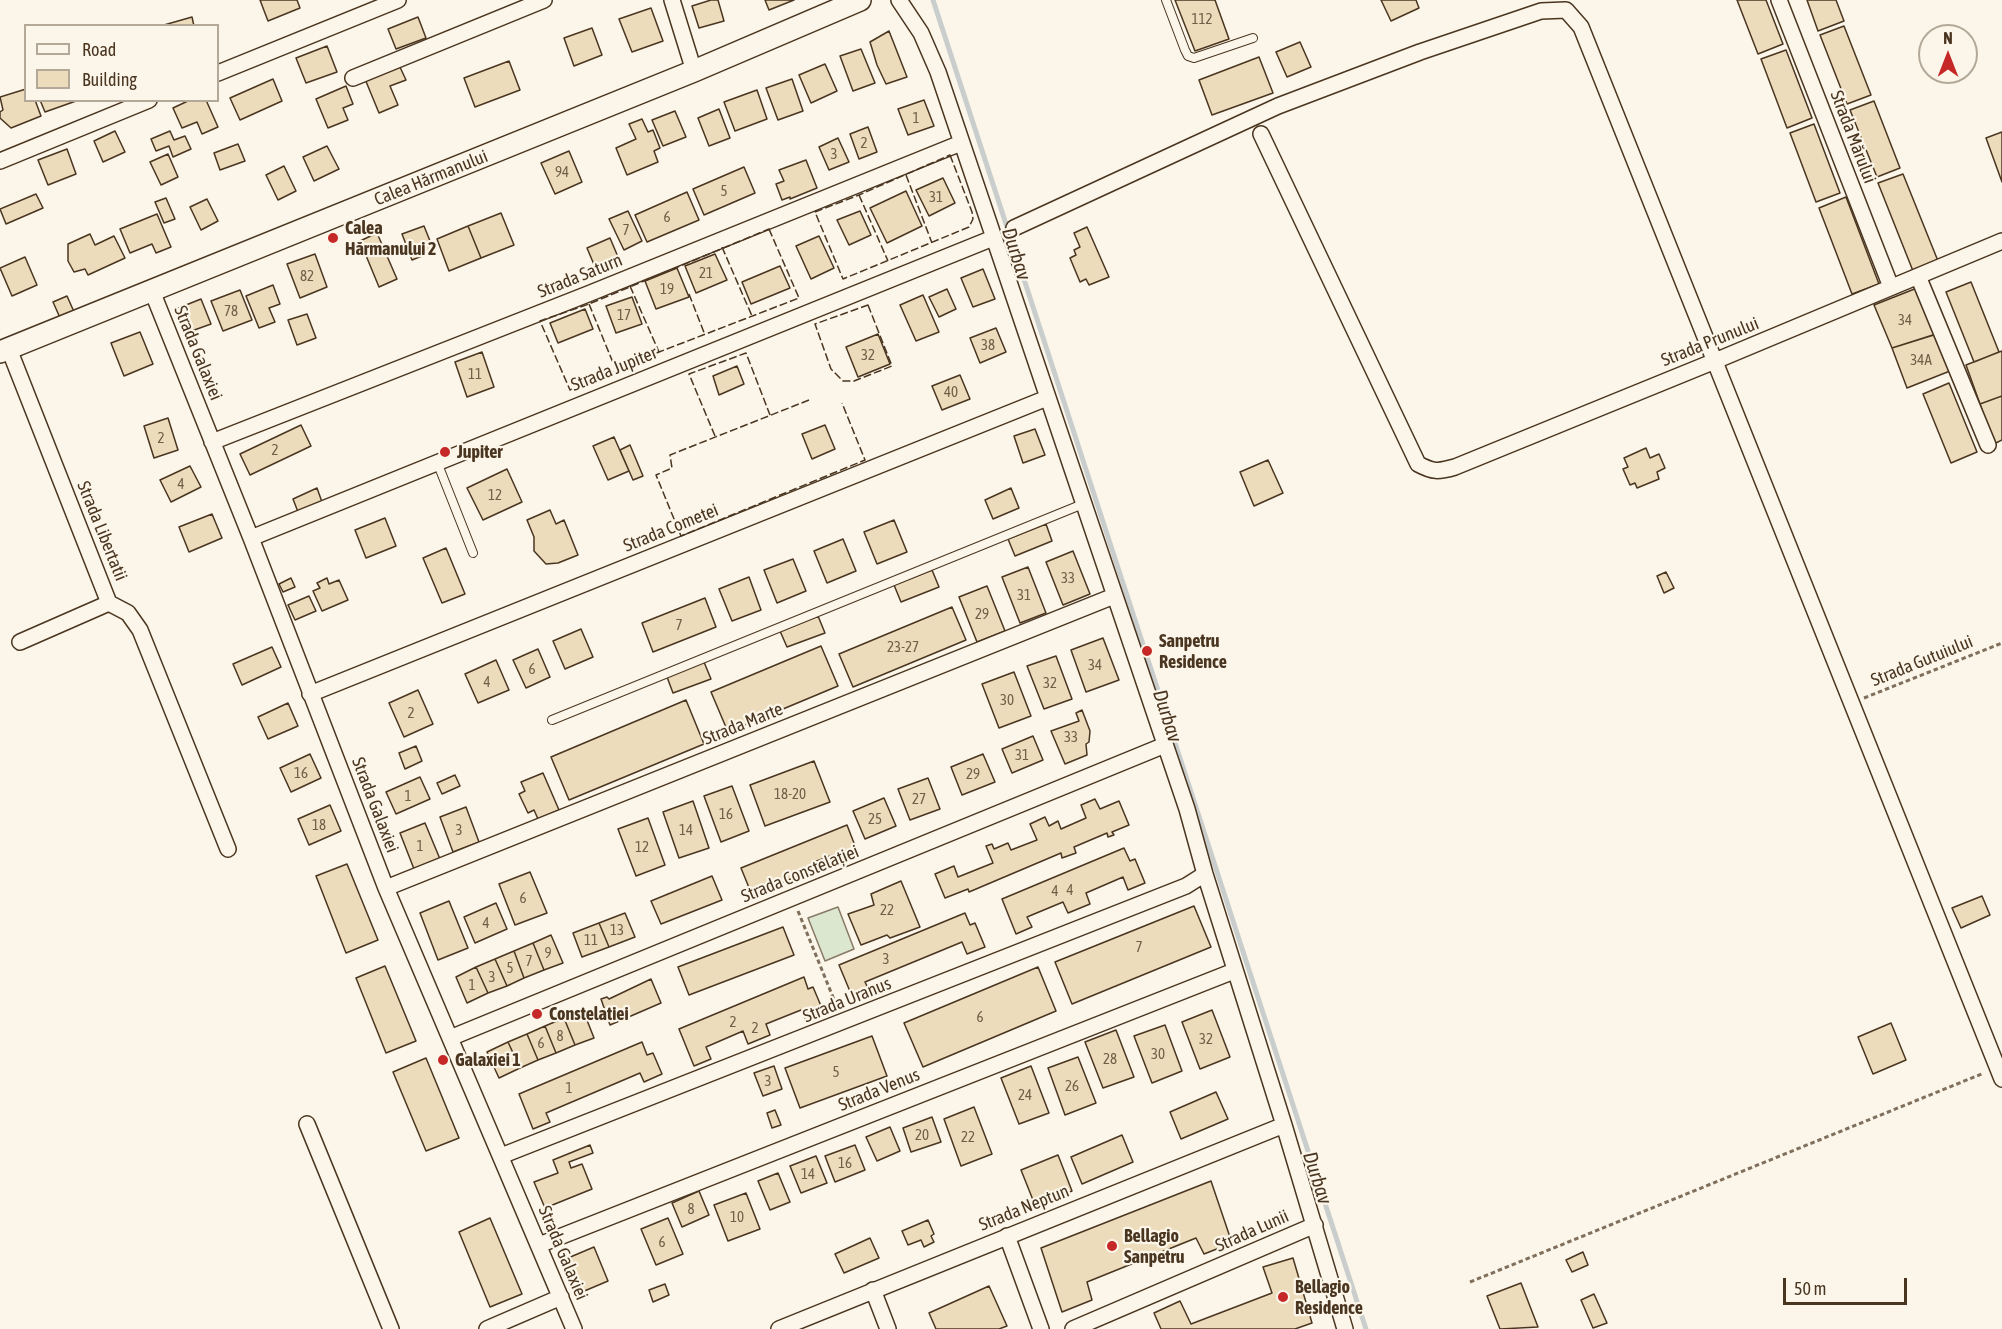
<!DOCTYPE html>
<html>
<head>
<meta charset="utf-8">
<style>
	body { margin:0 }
	#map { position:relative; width:2002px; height:1329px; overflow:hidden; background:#fbf6e9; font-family:"Asap Condensed",sans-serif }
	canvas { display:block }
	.legend { position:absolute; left:24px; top:24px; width:195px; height:78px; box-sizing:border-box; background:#fbf6e9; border:2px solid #b4a999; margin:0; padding:8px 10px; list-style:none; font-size:18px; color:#4a3520 }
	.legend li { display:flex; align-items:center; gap:12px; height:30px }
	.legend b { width:30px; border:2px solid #b4a999 }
	.north { position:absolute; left:1918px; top:24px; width:60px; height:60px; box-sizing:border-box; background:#fbf6e9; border:2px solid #b4a999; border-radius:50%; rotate:0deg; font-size:16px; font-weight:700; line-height:24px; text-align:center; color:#4a3520 }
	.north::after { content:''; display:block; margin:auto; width:21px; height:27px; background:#c62828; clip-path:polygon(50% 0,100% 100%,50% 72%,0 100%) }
	.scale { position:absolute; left:1783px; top:1278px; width:124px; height:27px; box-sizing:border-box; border:3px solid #4a3520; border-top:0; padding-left:8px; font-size:18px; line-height:21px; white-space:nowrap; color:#4a3520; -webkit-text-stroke:4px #fbf6e9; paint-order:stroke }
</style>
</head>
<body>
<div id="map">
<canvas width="2002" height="1329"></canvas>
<ul class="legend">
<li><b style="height:8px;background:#fbf6e9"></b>Road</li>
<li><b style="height:16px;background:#ecdcbc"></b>Building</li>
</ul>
<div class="north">N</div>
<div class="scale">50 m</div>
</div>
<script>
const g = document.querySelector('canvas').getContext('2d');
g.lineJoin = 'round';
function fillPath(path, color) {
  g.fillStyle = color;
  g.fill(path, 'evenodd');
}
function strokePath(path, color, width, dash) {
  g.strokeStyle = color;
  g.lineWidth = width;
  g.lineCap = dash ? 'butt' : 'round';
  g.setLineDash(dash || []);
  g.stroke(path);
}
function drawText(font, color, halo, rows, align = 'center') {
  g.font = font + ' "Asap Condensed",sans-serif';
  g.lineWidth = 4.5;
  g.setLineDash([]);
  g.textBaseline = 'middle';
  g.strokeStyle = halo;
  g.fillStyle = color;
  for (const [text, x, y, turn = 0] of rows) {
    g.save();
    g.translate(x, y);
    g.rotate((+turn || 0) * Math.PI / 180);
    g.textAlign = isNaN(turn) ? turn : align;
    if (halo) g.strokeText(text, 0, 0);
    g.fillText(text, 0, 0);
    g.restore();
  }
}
const green = new Path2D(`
	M838 907 854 949 825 961 808 918Z`);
fillPath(green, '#dce7d0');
strokePath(green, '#887966', 1.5);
strokePath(new Path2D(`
	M933 0 1366 1329`), '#c9cecd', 5);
const building = new Path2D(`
	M260 0H297L300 8 268 21Z
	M711 0H718L724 21 699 28 692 6Z
	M765 0H794L769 10Z
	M1175 0H1215L1229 39 1195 51Z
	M1381 0H1416L1419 8 1391 21Z
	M1737 0H1766L1783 44 1758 54Z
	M1807 0H1836L1844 21 1818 31Z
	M651 8 663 41 632 52 619 19Z
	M192 17 194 26H164V25Z
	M418 17 426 38 396 49 388 29Z
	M1844 26 1871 95 1847 104 1820 35Z
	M592 28 602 55 574 66 564 38Z
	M889 31 907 77 886 84 877 65 870 42Z
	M1300 42 1311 67 1287 77 1276 52Z
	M327 46 337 72 306 83 296 58Z
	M861 49 875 83 853 91 840 56Z
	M1786 50 1812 118 1787 128 1761 59Z
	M1259 57 1273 93 1212 115 1199 80Z
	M509 61 520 90 475 107 464 78Z
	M825 64 837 91 811 103 799 75Z
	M399 65 406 80 390 86 398 105 379 113 365 79Z
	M273 79 282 101 240 120 230 98Z
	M792 79 803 111 778 120 766 88Z
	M346 86 353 104 343 108 348 120 328 128 316 99Z
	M26 89V100H35L41 116 11 128 0 118V112L3 110 0 97Z
	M757 90 767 119 735 131 724 102Z
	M40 100H76V101L45 112Z
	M190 100H206L218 127 202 134 197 122 182 128 173 108Z
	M924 100 934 126 908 135 898 109Z
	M1874 101 1900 168 1877 177 1850 110Z
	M719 109 730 138 709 146 698 118Z
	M675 111 686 137 663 146 652 120Z
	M642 119 648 132 653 130 660 148 654 151 658 162 627 175 616 148 636 139 629 124Z
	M1814 124 1840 193 1816 202 1790 133Z
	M868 127 877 152 859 159 850 134Z
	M115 131 125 152 103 162 94 141Z
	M170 131 174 140 185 136 191 149 173 157 169 146 156 151 151 139Z
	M2002 132V182L1986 138Z
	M838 138 849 162 829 170 819 147Z
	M238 144 245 161 220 170 214 153Z
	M327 146 339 169 314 181 303 157Z
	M67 149 76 174 48 185 38 160Z
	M569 151 582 182 555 194 541 163Z
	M168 154 178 177 161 185 150 162Z
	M806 160 817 188 790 199V197L782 200 776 184 784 181 779 170Z
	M284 166 296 191 278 200 266 175Z
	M744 167 755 193 704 215 693 189Z
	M1903 174 1938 261 1913 271 1878 183Z
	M943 178 955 203 929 216 916 190Z
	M906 191 922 226 887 243 870 208Z
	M687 192 699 220 647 242 635 215Z
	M36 194 43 208 6 224 0 209Z
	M1846 197 1879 284 1852 294 1819 208Z
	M166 198 175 219 164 223 155 202Z
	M207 199 218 221 201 230 190 207Z
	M628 211 642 241 624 250 609 219Z
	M860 211 871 235 849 245 837 220Z
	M501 213 514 245 481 258 468 226Z
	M157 214 171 247 156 253 152 244 130 253 120 229Z
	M424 226 434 251 412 260 402 234Z
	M468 226 481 258 449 271 437 239Z
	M1087 227 1109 277 1089 285 1086 279 1080 282 1070 258 1076 255 1074 250 1080 247 1074 233Z
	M377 233 397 279 379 287 360 241Z
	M90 234 95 245 114 236 125 258 88 275 85 269 74 272 68 261V244Z
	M819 236 834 268 811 279 796 246Z
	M610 238 621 264 598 274 587 248Z
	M315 254 327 287 300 298 287 264Z
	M715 254 727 280 696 293 685 266Z
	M25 257 37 285 12 296 0 268Z
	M780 266 790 288 751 304 742 282Z
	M677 268 689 297 656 309 645 281Z
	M983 269 995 299 973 307 961 278Z
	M1971 282 1999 352 1974 362 1946 292Z
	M273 285 280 304 269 308 275 322 259 328 246 296Z
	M1917 288 1936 334 1892 348 1874 305Z
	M947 289 956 309 939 317 929 297Z
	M240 290 252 320 223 331 211 301Z
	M923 295 939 332 916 341 900 305Z
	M67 296 75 314 61 320 53 302Z
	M632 297 642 324 616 333 606 306Z
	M201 299 211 324 186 333 176 309Z
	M585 309 593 329 558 343 550 323Z
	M307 314 316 338 297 345 288 320Z
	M996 328 1006 352 980 363 970 338Z
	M140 332 153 364 124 376 111 343Z
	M878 334 890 364 858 377 846 347Z
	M1937 334 1950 371 1907 388 1892 348Z
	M2002 351V396L1980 404 1966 365Z
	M482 352 494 387 467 397 455 362Z
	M737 366 744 384 719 395 713 376Z
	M960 375 970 399 942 410 932 386Z
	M1949 383 1977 452 1951 463 1923 394Z
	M2002 396V440L1994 444 1980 404Z
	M168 418 178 450 154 458 144 426Z
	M301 425 311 446 250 475 240 454Z
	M825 425 835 449 812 459 802 434Z
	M1035 429 1045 455 1023 463 1014 436Z
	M614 437 629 471 608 480 593 446Z
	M630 445 643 476 633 480 620 450Z
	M1646 448 1650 458 1659 454 1665 468 1657 472 1659 479 1637 488 1635 483 1630 485 1623 469 1628 467 1624 458Z
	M1268 460 1283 493 1254 506 1240 472Z
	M190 466 201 487 171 502 160 480Z
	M507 469 522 502 483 520 467 488Z
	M317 488 322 502 298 512 293 499Z
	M1011 488 1019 508 993 519 985 500Z
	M550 510 556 524 564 520 578 555 558 563 546 564 534 551V537L527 520Z
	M212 514 222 538 189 552 179 527Z
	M385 518 396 546 366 558 355 530Z
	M894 520 907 552 877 564 864 532Z
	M1046 524 1052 541 1015 556 1008 539Z
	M843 539 856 571 827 583 814 551Z
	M446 548 465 594 442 603 423 558Z
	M1073 551 1090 594 1063 605 1046 562Z
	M793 559 806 591 777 603 764 570Z
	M1028 567 1046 613 1020 623 1002 577Z
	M932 570 939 587 901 602 894 585Z
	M1666 572 1674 588 1664 593 1657 576Z
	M749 577 761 610 732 621 719 589Z
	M291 578 295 587 283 592 279 584Z
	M327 578 329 584 339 580 348 600 322 611 313 591 320 588 317 583Z
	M987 586 1005 631 977 642 959 597Z
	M309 596 316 611 295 620 288 605Z
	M705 598 716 627 653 652 642 623Z
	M952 607 966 640 853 687 839 654Z
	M818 616 825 633 787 647 780 631Z
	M581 629 593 657 565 669 553 641Z
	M1103 638 1119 680 1086 692 1071 650Z
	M821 646 838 686 728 732 711 692Z
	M272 647 281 667 242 685 233 664Z
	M538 649 550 677 526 688 513 660Z
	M1056 656 1072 699 1044 709 1027 666Z
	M496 660 509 690 478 703 465 674Z
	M704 662 711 679 673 693 667 677Z
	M1014 672 1031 716 999 728 982 684Z
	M418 690 433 724 404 737 389 703Z
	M686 700 704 744 569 800 551 757Z
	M288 703 298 726 268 739 258 717Z
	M1082 710 1090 731 1089 742 1086 744 1087 755 1065 764 1051 731 1079 721 1076 713Z
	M1033 736 1043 760 1012 773 1002 749Z
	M416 746 422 761 405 769 399 753Z
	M310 754 321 778 291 792 280 768Z
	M983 754 995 782 962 795 951 767Z
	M814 761 830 802 765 826 750 785Z
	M543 773 559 810 538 819 534 810 528 813 519 794 525 791 521 782Z
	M455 775 460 786 442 794 437 783Z
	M420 777 430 799 396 814 386 792Z
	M928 778 940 809 910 820 898 789Z
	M732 786 749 831 721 842 704 796Z
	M884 798 896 826 865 839 853 811Z
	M1095 799 1100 809 1119 801 1129 825 1112 832 1114 835 1108 837 1107 833 1074 847 1076 853 1062 858 1061 853 969 892 968 889 945 898 935 874 954 866 958 877 993 863 986 846 992 844 994 849 1008 843 1011 850 1037 840 1030 824 1045 817 1049 826 1058 821 1061 829 1086 818 1081 805Z
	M693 801 709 848 679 858 663 812Z
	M330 805 341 831 309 845 298 819Z
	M466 807 479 842 453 852 440 817Z
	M648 818 665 865 636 876 618 829Z
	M425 823 440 859 414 869 400 833Z
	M847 825 859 856 837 865 833 855 814 862 817 868 752 895 741 868Z
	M1124 848 1130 861 1135 859 1145 883 1128 890 1123 877 1086 893 1090 904 1068 913 1063 902 1027 917 1032 927 1016 934 1002 899Z
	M347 864 378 940 346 953 316 876Z
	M530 872 547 913 515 925 499 884Z
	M712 876 722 900 661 924 651 901Z
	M901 881 920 927 890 938 887 935 861 945 848 914 874 905 871 894Z
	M1982 896 1990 915 1961 928 1952 908Z
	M449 901 468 948 438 960 420 913Z
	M496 903 507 929 475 943 464 917Z
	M1194 906 1211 947 1072 1004 1055 962Z
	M625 913 635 937 609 947 599 923Z
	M965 913 970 925 975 923 985 947 967 954 962 942 865 982 871 994 854 1001 839 965Z
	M599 923 609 947 582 957 573 933Z
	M783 927 794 955 689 995 678 967Z
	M551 935 563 963 544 970 533 943Z
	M533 943 544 970 524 978 514 951Z
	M514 951 524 978 507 986 495 959Z
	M495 959 507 986 488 993 476 967Z
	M385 966 416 1041 386 1053 356 978Z
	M476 967 488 993 467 1003 456 977Z
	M1038 967 1056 1011 923 1067 904 1023Z
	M804 977 808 989 813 987 824 1013 806 1020 801 1010 766 1024 770 1035 748 1044 743 1031 706 1047 711 1059 694 1066 679 1029Z
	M651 979 661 1003 610 1025 601 999 607 997 609 999Z
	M583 1010 594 1038 575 1045 564 1018Z
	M1212 1010 1230 1057 1200 1069 1182 1022Z
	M564 1018 575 1045 556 1053 545 1026Z
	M1891 1023 1906 1060 1873 1074 1858 1037Z
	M1165 1025 1182 1071 1152 1083 1134 1036Z
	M545 1026 556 1053 538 1060 527 1034Z
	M1116 1030 1134 1077 1103 1088 1085 1042Z
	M527 1034 538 1060 520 1068 508 1042Z
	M872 1036 887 1076 800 1108 785 1068Z
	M508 1042 520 1068 499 1078 487 1052Z
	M642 1042 647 1055 653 1053 662 1074 644 1082 640 1073 546 1113 550 1122 533 1129 519 1094Z
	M1078 1057 1096 1103 1065 1115 1048 1068Z
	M426 1058 459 1138 426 1151 393 1072Z
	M774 1066 782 1089 763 1096 754 1073Z
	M1031 1066 1049 1113 1019 1124 1001 1078Z
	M1216 1092 1228 1119 1181 1139 1170 1112Z
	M974 1107 992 1154 961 1166 944 1119Z
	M775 1110 781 1125 772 1128 767 1113Z
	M932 1117 941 1142 911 1152 903 1128Z
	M890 1127 900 1151 877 1161 866 1137Z
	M1122 1135 1133 1162 1082 1184 1071 1157Z
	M590 1145 593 1153 569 1162 571 1168 582 1164 592 1189 545 1208 534 1182 558 1173 553 1160Z
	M855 1145 865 1170 835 1182 825 1156Z
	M1058 1155 1072 1191 1035 1205 1021 1170Z
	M816 1156 827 1183 801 1193 790 1166Z
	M778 1173 790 1202 770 1210 758 1181Z
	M1211 1181 1232 1243 1204 1254 1196 1238 1087 1282 1092 1300 1062 1312 1041 1248Z
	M699 1191 709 1215 682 1227 672 1203Z
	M746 1193 760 1229 728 1241 714 1205Z
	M490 1218 522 1294 490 1307 459 1232Z
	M668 1218 683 1254 656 1265 641 1229Z
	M928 1220 934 1234 931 1236 934 1242 924 1247 921 1240 908 1245 902 1231Z
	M870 1238 879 1258 844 1273 835 1254Z
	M594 1247 608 1281 582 1292 568 1258Z
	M1583 1252 1588 1265 1572 1272 1566 1260Z
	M1293 1258 1312 1323 1295 1329H1161L1154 1313 1180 1301 1191 1324 1272 1293 1263 1267Z
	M1521 1283 1538 1327 1500 1329 1487 1296Z
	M665 1284 669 1295 653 1302 649 1290Z
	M989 1286 1007 1326 999 1329H936L929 1313Z
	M1594 1294 1607 1323 1593 1328 1581 1300Z`);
fillPath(building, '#ecdcbc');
strokePath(building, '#4a3520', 1.5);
const lane = new Path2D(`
	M1166 0 1185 50 1188 56 1194 58 1253 38
	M437 462 473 553
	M552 720 1083 504`);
const street = new Path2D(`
	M672 0 694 71
	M899 0 921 33 938 72 1187 809 1205 874 1284 1125 1345 1329
	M1779 0 1891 287
	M218 73 398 0
	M353 78 544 0
	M1261 134 1418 464C1433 472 1438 472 1455 467L1715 361 2002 241
	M0 161 149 100
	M1014 228 1278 106 1420 52 1541 11 1566 10 1581 27 2002 1079
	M1918 276 1988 445
	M152 291 251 538 386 888 574 1329
	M9 349 109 603 128 613 140 630 228 849
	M212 442 588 294 961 143
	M251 538 993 238
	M20 642 109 603
	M310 694 1047 398
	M386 888 1114 596
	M450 1038 1165 745
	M307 1124 391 1329
	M501 1156 1186 886 1205 874
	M1007 1236 1041 1329
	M539 1245 1234 971
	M873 1290 888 1329
	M487 1329 561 1297
	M779 1329 1284 1125
	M1073 1329 1315 1225`);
const secondary = new Path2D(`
	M0 352 694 71 860 0`);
strokePath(lane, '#4a3520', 10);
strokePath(street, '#4a3520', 18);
strokePath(secondary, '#4a3520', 24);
strokePath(new Path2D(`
	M1864 698 2002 643
	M798 911 837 1007
	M1470 1282 1984 1073`), '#7f6f5c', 3, [4.5, 3]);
strokePath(lane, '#fbf6e9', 8);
strokePath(street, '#fbf6e9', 15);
strokePath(secondary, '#fbf6e9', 21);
strokePath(new Path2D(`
	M950 155 972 212 973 219 969 227 843 279 815 212 859 195Z
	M906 175 932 243
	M859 195 888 261
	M769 229 799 298 659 352 570 390 540 321 589 304Z
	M722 247 752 316
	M630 286 659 352
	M689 294 705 335
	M589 304 616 370
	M868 305 892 366 854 381H843L831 369 815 324Z
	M809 400 670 455 672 468 656 475 681 536 865 460 842 403
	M715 436 689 374 746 353 770 415`), '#4a3520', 1.5, [8, 3]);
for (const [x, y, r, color] of [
	[333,238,6,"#c62828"],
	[445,452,6,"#c62828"],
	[1147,651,6,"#c62828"],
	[537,1014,6,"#c62828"],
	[443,1060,6,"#c62828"],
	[1112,1246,6,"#c62828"],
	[1283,1297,6,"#c62828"]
]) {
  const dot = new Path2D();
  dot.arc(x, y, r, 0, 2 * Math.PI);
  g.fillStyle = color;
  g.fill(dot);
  strokePath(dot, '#fbf6e9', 2);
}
drawText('15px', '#725f47', null, [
	["112",1202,19],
	["1",916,118],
	["2",864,143],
	["3",834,154],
	["94",562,172],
	["5",724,191],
	["31",936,197],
	["6",667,217],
	["7",626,230],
	["21",706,273],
	["82",307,276],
	["19",667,289],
	["78",231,311],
	["17",624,315],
	["34",1905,320],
	["38",988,345],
	["32",868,355],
	["34A",1921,360],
	["11",475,374],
	["40",951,392],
	["2",161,438],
	["2",275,450],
	["4",181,484],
	["12",495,495],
	["33",1068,578],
	["31",1024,595],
	["29",982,614],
	["7",679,625],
	["23-27",903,647],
	["34",1095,665],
	["6",532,669],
	["4",487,682],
	["32",1050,683],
	["30",1007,700],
	["2",411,713],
	["33",1071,737],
	["31",1022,755],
	["16",301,773],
	["29",973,774],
	["18-20",790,794],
	["1",408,796],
	["27",919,799],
	["16",726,814],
	["25",875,819],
	["18",319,825],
	["3",459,830],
	["14",686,830],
	["1",420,846],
	["12",642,847],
	["4",1070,890],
	["4",1055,891],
	["6",523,898],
	["22",887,910],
	["4",486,923],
	["13",617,930],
	["11",591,940],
	["7",1139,947],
	["9",548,953],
	["3",886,959],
	["7",529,961],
	["5",510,968],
	["3",492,977],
	["1",472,985],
	["6",980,1017],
	["2",733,1022],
	["2",755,1028],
	["8",560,1036],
	["32",1206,1039],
	["6",541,1043],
	["30",1158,1054],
	["28",1110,1059],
	["5",836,1072],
	["3",768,1081],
	["26",1072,1086],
	["1",569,1088],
	["24",1025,1095],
	["20",922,1135],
	["22",968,1137],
	["16",845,1163],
	["14",808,1174],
	["8",691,1209],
	["10",737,1217],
	["6",662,1242]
]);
drawText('18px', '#4a3520', '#fbf6e9', [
	["Strada Mărului",1853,137,69],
	["Calea Hărmanului",431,178,-22],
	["Strada Saturn",580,276,-22],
	["Strada Prunului",1710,342,-22],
	["Strada Galaxiei",198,353,68],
	["Strada Jupiter",614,369,-22],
	["Strada Cometei",671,528,-22],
	["Strada Libertatii",102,531,68],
	["Strada Gutuiului",1922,661,-22],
	["Strada Marte",743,724,-22],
	["Strada Galaxiei",375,805,69],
	["Strada Constelației",800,874,-22],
	["Strada Uranus",847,1000,-22],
	["Strada Venus",879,1090,-22],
	["Strada Neptun",1024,1208,-22],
	["Strada Lunii",1252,1231,-24],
	["Strada Galaxiei",563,1253,67]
]);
drawText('bold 18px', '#4a3520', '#fbf6e9', [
	["Calea",345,228],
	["Hărmanului 2",345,249],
	["Jupiter",457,452],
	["Sanpetru",1159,641],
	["Residence",1159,662],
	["Constelatiei",549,1014],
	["Galaxiei 1",455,1060],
	["Bellagio",1124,1236],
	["Sanpetru",1124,1257],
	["Bellagio",1295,1287],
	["Residence",1295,1308]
], 'left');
drawText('italic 20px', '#4a3520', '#fbf6e9', [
	["Durbav",1016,254,72],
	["Durbav",1167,716,72],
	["Durbav",1317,1178,72]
]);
</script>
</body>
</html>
